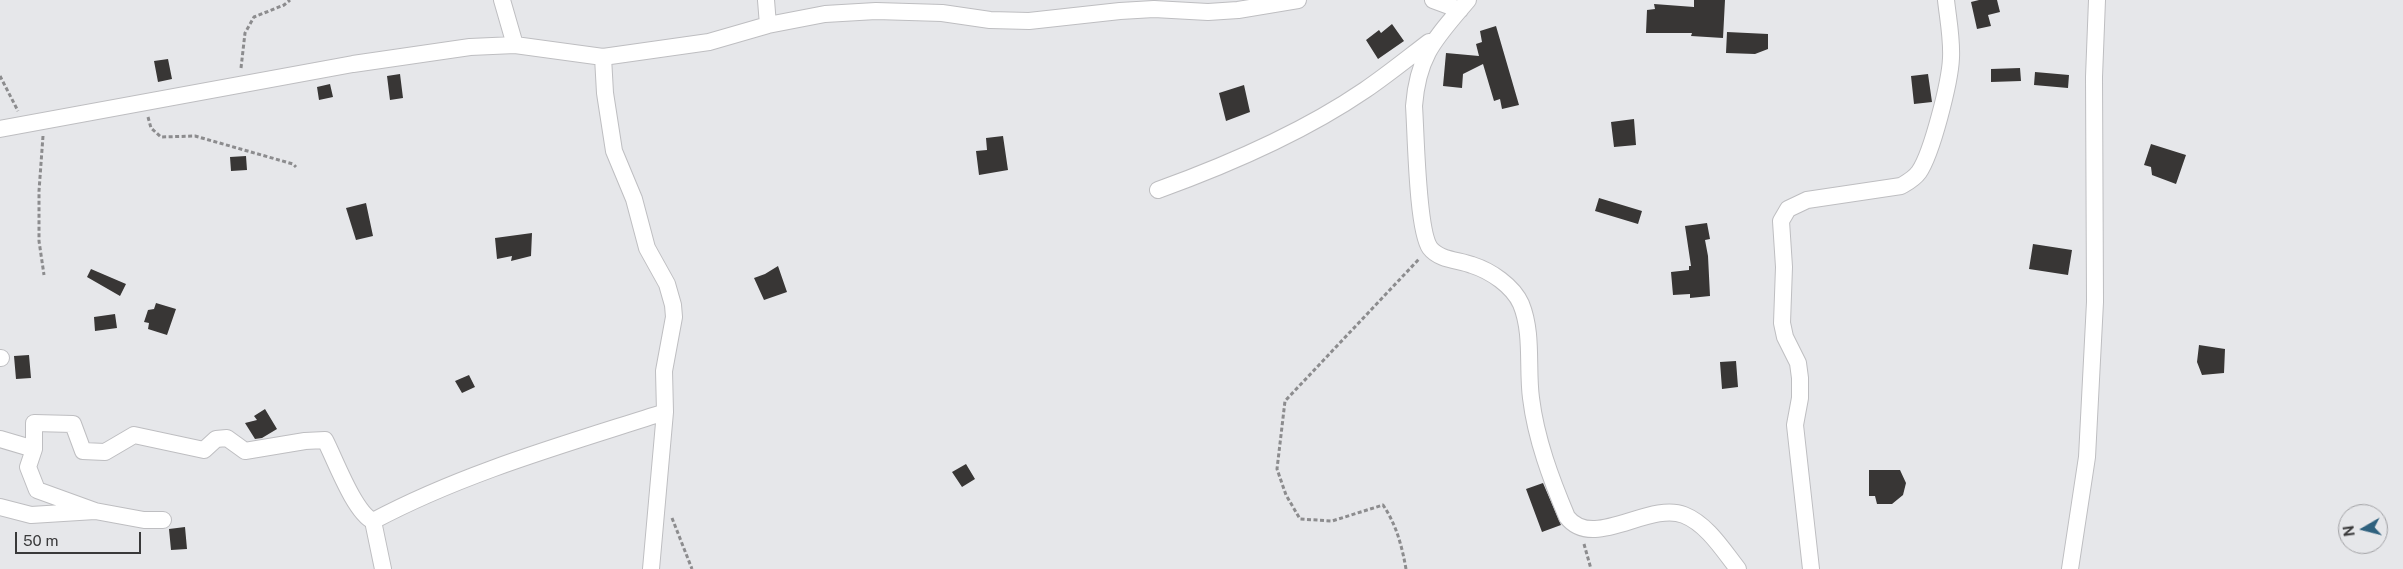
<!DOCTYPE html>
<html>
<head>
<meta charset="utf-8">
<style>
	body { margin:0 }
	#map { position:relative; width:2403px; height:569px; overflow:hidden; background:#e6e7ea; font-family:"Public Sans",sans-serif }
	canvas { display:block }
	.north { position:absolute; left:2338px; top:504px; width:50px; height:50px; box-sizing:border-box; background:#e6e7ea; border:1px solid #a1a1a4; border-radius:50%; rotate:262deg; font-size:14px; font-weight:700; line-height:20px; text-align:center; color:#39393a }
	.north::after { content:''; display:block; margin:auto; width:18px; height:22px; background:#2f617e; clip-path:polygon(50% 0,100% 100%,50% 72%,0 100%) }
	.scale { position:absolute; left:15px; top:532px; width:126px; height:22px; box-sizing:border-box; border:2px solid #39393a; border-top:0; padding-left:6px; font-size:15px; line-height:18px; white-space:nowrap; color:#39393a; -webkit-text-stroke:4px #e6e7ea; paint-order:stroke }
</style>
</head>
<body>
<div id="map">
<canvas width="2403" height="569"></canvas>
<div class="north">N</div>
<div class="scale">50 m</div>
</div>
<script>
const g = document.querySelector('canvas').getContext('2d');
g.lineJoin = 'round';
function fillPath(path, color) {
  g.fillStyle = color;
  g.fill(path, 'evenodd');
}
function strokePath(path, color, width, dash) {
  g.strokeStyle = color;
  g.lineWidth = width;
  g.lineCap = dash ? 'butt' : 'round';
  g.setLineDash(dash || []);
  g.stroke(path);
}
fillPath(new Path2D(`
	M1694 0H1725L1723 38 1691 36 1692 33H1646L1647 10 1655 9 1654 4 1694 7Z
	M1979 0H1997L2000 12 1988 15 1991 26 1977 29 1971 2Z
	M1392 24 1404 41 1378 59 1366 40 1379 30 1381 33Z
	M1496 26 1519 105 1502 109 1500 99 1494 101 1483 64 1463 74 1462 88 1443 86 1446 53 1479 56 1476 44 1482 42 1480 31Z
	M1727 32 1768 34V49L1755 54 1726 53Z
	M168 59 172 79 158 82 154 61Z
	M2020 68 2021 81 1991 82V69Z
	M2035 72 2069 75 2068 88 2034 85Z
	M400 74 403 98 390 100 387 76Z
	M1928 74 1932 102 1914 104 1911 76Z
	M330 84 333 97 319 100 317 87Z
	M1244 85 1250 112 1226 121 1219 93Z
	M1634 119 1636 145 1614 147 1611 122Z
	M1003 136 1008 170 979 175 976 151 987 150 986 138Z
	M2151 144 2186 155 2176 184 2152 175 2151 167 2144 165Z
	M246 156 247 170 231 171 230 157Z
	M1599 198 1642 211 1638 224 1595 211Z
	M366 203 373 236 356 240 346 208Z
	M1707 223 1710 239 1705 240 1708 256 1710 296 1690 298V294L1673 295 1671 272 1689 270V266H1691L1685 226Z
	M532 233 531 256 511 261 512 256 497 259 495 238Z
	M2033 244 2072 250 2068 275 2029 269Z
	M778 266 787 292 764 300 754 278 765 274Z
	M91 269 126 284 120 296 87 277Z
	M156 303 176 309 167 335 148 329 149 323 144 322 148 310 154 309Z
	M115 314 117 328 95 331 94 317Z
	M2199 345 2225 349 2224 373 2202 375 2197 362Z
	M29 355 31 378 16 379 14 356Z
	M1736 361 1738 387 1722 389 1720 362Z
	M469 375 475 387 462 393 455 381Z
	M265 409 277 429 262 438 255 439 245 423 257 420 254 416Z
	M966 464 975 479 962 487 952 472Z
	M1869 470H1900L1906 483 1903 495 1892 504H1877L1875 496H1869Z
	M1543 483 1561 525 1542 532 1526 489Z
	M185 527 187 549 171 550 169 529Z`), '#383635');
const minor = new Path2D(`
	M502 0 515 45
	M766 0 768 25
	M1433 0 1460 10
	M1468 0C1436 38 1418 54 1414 106 1416 133 1417 230 1430 248 1439 260 1459 260 1472 265 1491 271 1513 286 1521 304 1533 333 1527 368 1531 398 1536 439 1551 479 1567 517 1593 551 1649 501 1684 515 1707 524 1723 550 1738 569
	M603 57 605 93 614 151 634 199 647 248 667 284 673 305 674 317 664 371 665 412 651 569
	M0 129 353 64 470 47 515 45 603 57 709 42 768 25 825 14 876 11 942 13 990 20 1029 21 1120 11 1154 9 1208 12 1238 10 1298 0
	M1158 190C1230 164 1302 133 1365 90 1387 75 1408 58 1429 42
	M0 358H1
	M0 439 34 449V423L73 424 83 451 105 452 134 435 204 450 216 439 227 438 245 451 305 441 325 440C335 459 354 512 373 521 465 472 566 444 665 412
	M0 507 31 515 95 511 37 490 28 467 34 449
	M95 511 144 520H163
	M373 521 383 569
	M1811 569 1795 425 1800 398V378L1798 363 1785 337 1782 323 1784 267 1781 221 1788 209 1807 200 1901 186C1908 182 1914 179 1919 172 1932 153 1950 82 1951 58 1952 38 1948 19 1946 0
	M2070 569 2087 457 2095 302 2094 77 2097 0`);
strokePath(minor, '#bebec1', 18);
strokePath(new Path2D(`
	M241 68 245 33 254 17 284 5 290 0
	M0 76 18 111
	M148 117 151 128 161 137 195 136 293 164 296 167
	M43 136 39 191V241L44 275
	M672 518 692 569
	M1584 544 1591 569
	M1406 569C1402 546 1396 524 1383 505L1332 521 1300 519 1286 495 1277 469 1285 401 1419 259`), '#8c8c8e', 3, [4, 2.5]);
strokePath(minor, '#fff', 16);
</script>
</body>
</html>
